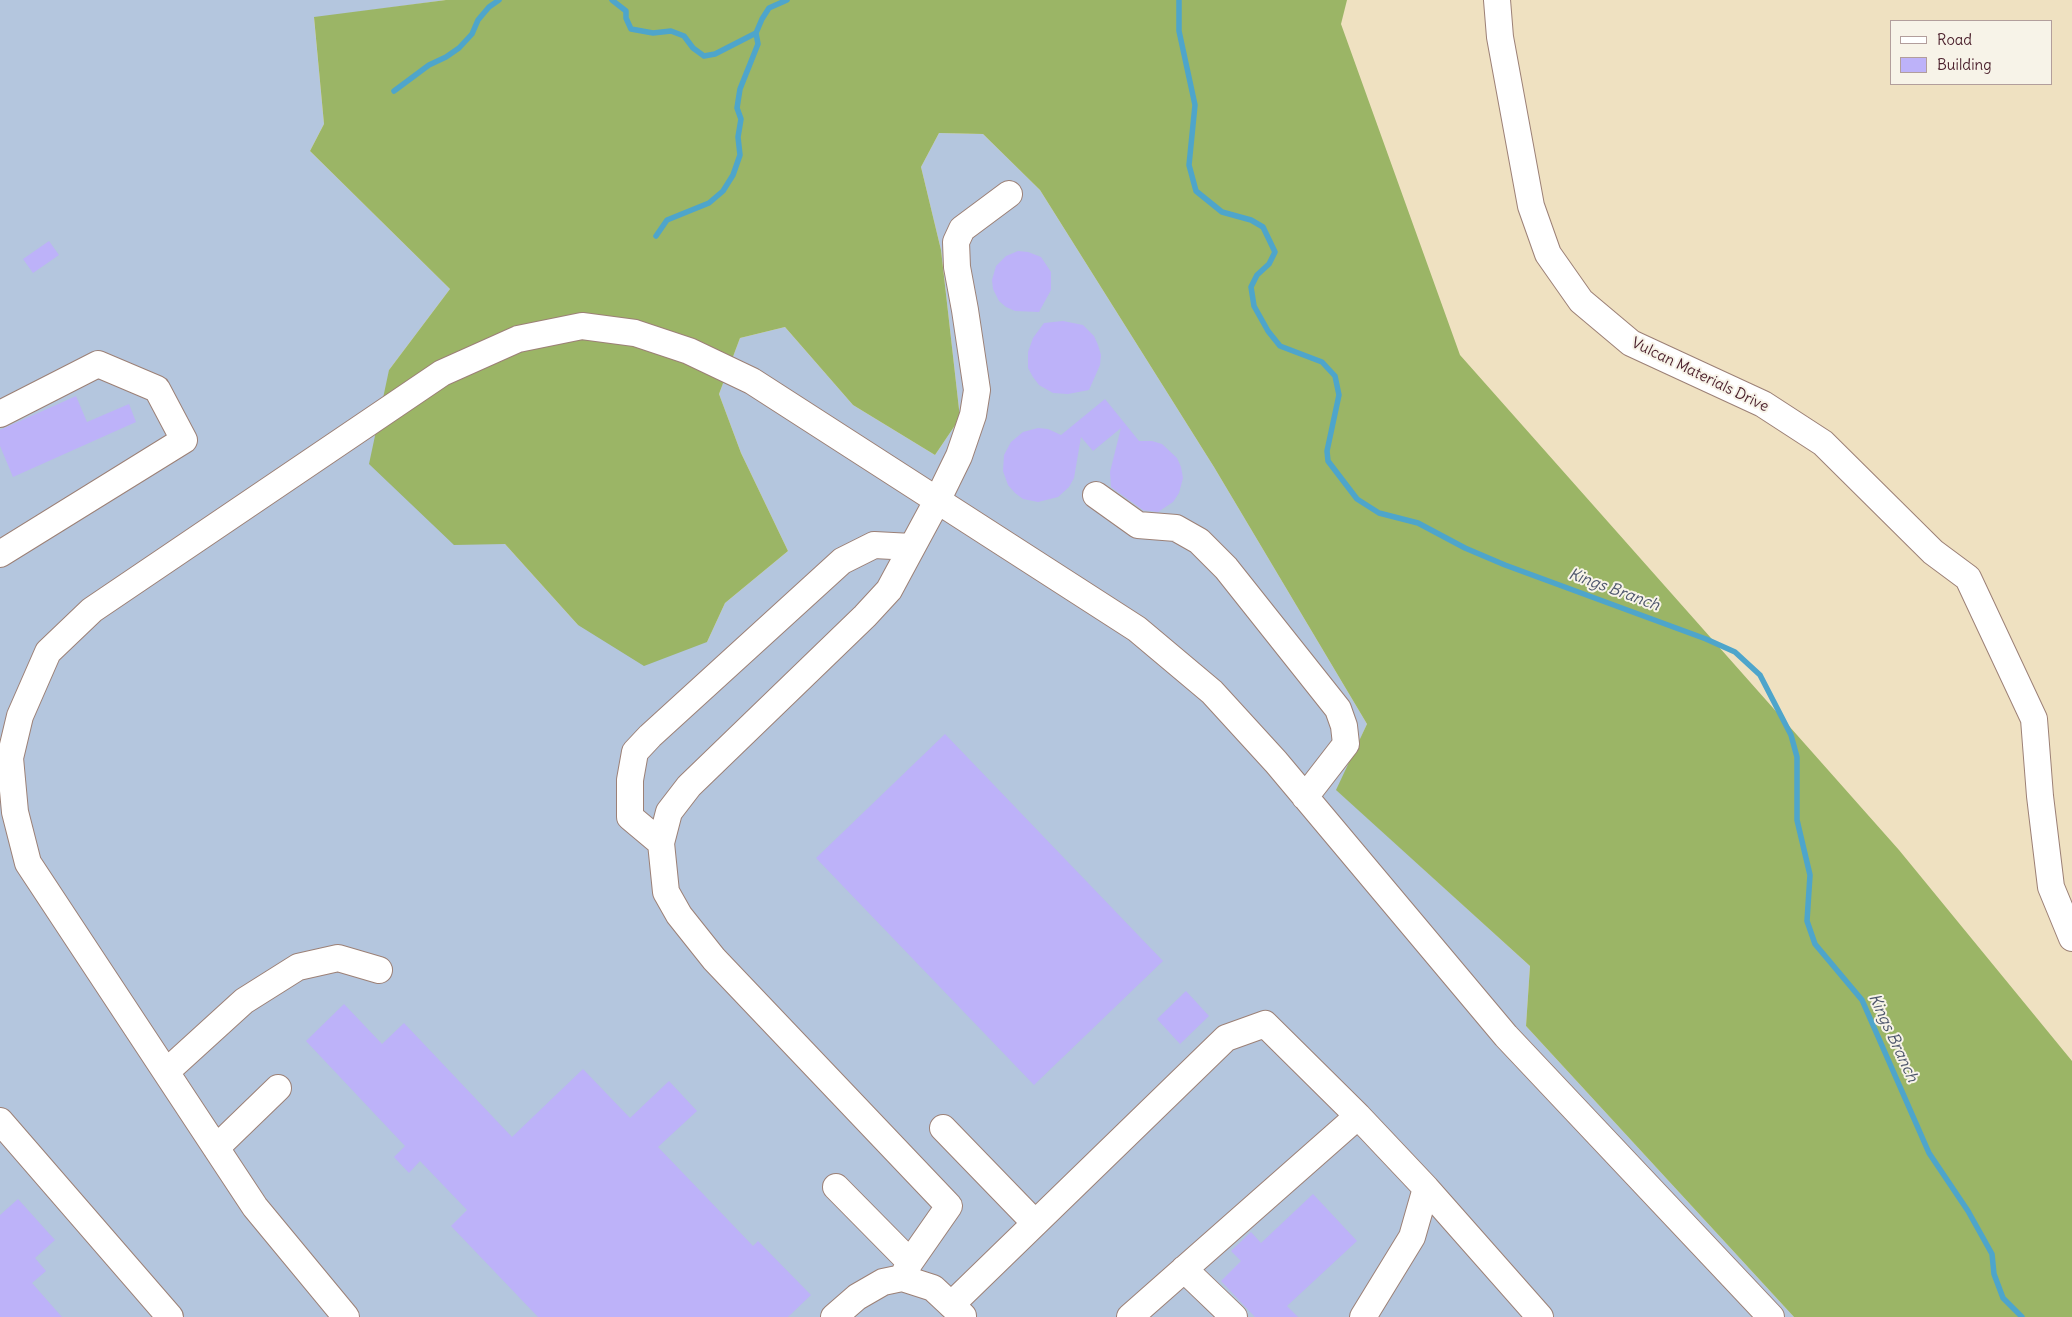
<!DOCTYPE html>
<html>
<head>
<meta charset="utf-8">
<style>
	body { margin:0 }
	#map { position:relative; width:2072px; height:1317px; overflow:hidden; background:#efe1c1; font-family:Delius,sans-serif }
	canvas { display:block }
	.legend { position:absolute; left:1890px; top:20px; width:162px; height:65px; box-sizing:border-box; background:#f7f3e8; border:1px solid #b29e9c; margin:0; padding:6px 9px; list-style:none; font-size:15px; color:#4a1f2b }
	.legend li { display:flex; align-items:center; gap:10px; height:25px }
	.legend b { width:25px; border:1px solid #b29e9c }
</style>
</head>
<body>
<div id="map">
<canvas width="2072" height="1317"></canvas>
<ul class="legend">
<li><b style="height:6px;background:#fff"></b>Road</li>
<li><b style="height:14px;background:#bdb2f9"></b>Building</li>
</ul>
</div>
<script>
const g = document.querySelector('canvas').getContext('2d');
g.lineJoin = 'round';
function fillPath(path, color) {
  g.fillStyle = color;
  g.fill(path, 'evenodd');
}
function strokePath(path, color, width, dash) {
  g.strokeStyle = color;
  g.lineWidth = width;
  g.lineCap = dash ? 'butt' : 'round';
  g.setLineDash(dash || []);
  g.stroke(path);
}
function drawText(font, color, halo, rows, align = 'center') {
  g.font = font + ' Delius,sans-serif';
  g.lineWidth = 4;
  g.setLineDash([]);
  g.textBaseline = 'middle';
  g.strokeStyle = halo;
  g.fillStyle = color;
  for (const [text, x, y, turn = 0] of rows) {
    g.save();
    g.translate(x, y);
    g.rotate((+turn || 0) * Math.PI / 180);
    g.textAlign = isNaN(turn) ? turn : align;
    if (halo) g.strokeText(text, 0, 0);
    g.fillText(text, 0, 0);
    g.restore();
  }
}
fillPath(new Path2D(`
	M0 0H446L314 18 324 124 310 151 450 289 389 370 454 544H505L578 625 707 642 725 603 788 551 741 453 719 394 740 338 785 327 853 405 935 455 960 418 941 250 921 167 939 133 983 134 1040 190 1214 467 1367 724 1337 790 1530 966 1526 1026 1794 1317H0Z`), '#b4c6de');
fillPath(new Path2D(`
	M446 0H1347L1341 24 1460 355 1899 850 2072 1061V1317H1794L1526 1026 1530 966 1336 790 1367 724 1214 467 1040 190 983 134 939 133 921 167 941 250 960 418 935 455 853 405 785 327 740 338 719 394 741 453 788 551 725 603 707 642 644 666 578 625 505 544 454 545 369 464 389 370 450 289 310 151 324 124 314 17Z`), '#9bb566');
strokePath(new Path2D(`
	M612 0 626 11V18L631 29 653 33 671 31 684 36 693 48 704 56 715 54 756 33
	M1179 0V31L1195 105 1189 165 1196 191 1222 212 1251 220 1263 227 1275 252 1269 264 1257 275 1251 287 1254 306 1268 331 1280 346 1322 362 1335 376 1339 395 1327 451 1328 461 1357 499 1379 513 1418 523 1465 548 1505 565 1706 639 1735 652 1760 675 1791 735 1797 757V820L1810 875 1807 921 1815 944 1862 1000 1929 1153 1968 1211 1992 1254 1994 1274 2003 1298 2022 1317
	M394 91 429 65 446 57 459 48 472 34 478 20 489 7 499 0
	M656 236 667 220 709 203 723 191 733 175 740 155 738 137 741 119 737 108 740 89 758 44 756 33 762 19 769 8 787 0`), '#4ea5cb', 5.5);
fillPath(new Path2D(`
	M49 241 59 255 33 273 23 259Z
	M1018 251 1028 252 1041 257 1051 272V290L1039 312 1015 311 1006 307 999 301 993 289 992 280 996 266 1006 256Z
	M1063 321 1083 325 1094 336 1098 345 1101 355 1100 365 1089 390 1068 394 1053 393 1039 385 1033 377 1028 368V352L1033 338 1044 323Z
	M76 396 87 422 129 404 136 422 13 477 0 446V430Z
	M1105 399 1139 441H1152L1162 444 1177 458 1181 467 1183 478 1179 493 1173 502 1158 512 1143 510 1111 487 1110 472 1121 428 1093 451 1081 437 1074 478 1069 487 1058 497 1038 502 1023 499 1015 493 1008 485 1003 471 1004 455 1011 442 1023 432 1038 428 1048 429 1061 435Z
	M945 734 1163 961 1034 1085 816 858Z
	M1186 991 1209 1016 1180 1044 1157 1019Z
	M344 1004 382 1044 404 1023 512 1137 583 1069 630 1118 669 1081 697 1111 658 1147 753 1246 758 1241 811 1295 788 1317H538L451 1226 467 1210 420 1161 409 1173 394 1157 405 1146 306 1041Z
	M1313 1194 1357 1241 1287 1306 1298 1317H1255L1221 1281 1241 1261 1231 1251 1251 1232 1261 1243Z
	M18 1199 55 1240 35 1258 46 1271 32 1283 62 1317H0V1215Z`), '#bdb2f9');
const minor = new Path2D(`
	M1497 0 1500 37 1531 206 1548 254 1581 301 1631 343 1763 404 1823 443 1933 552 1968 578 2034 719 2040 796 2051 887 2072 938
	M0 414 98 364 157 389 184 440 0 554
	M1096 495 1138 525 1176 528 1199 541 1226 568 1338 709 1344 726 1346 744 1305 797
	M661 843 630 817V780L635 752 650 736 842 561 874 545 912 547
	M166 1072 244 1001 298 967 338 958 379 970
	M1358 1116 1426 1188 1412 1237 1363 1317
	M0 1121 170 1317
	M943 1128 1035 1223
	M216 1148 278 1088
	M836 1187 910 1262
	M1426 1188 1540 1317
	M1184 1269 1234 1317
	M902 1278 910 1262 949 1206 714 959 679 915 666 892 661 843 669 812 689 786 865 616 889 590 937 501 959 456 973 415 977 390 965 310 957 267 956 242 962 229 1009 194
	M951 1305 1226 1038 1265 1024 1358 1116 1130 1317
	M346 1317 255 1207 28 863 15 812 10 758 20 716 48 652 92 610 442 373 518 339 582 326 635 333 689 351 752 381 1137 629 1212 692 1276 762 1506 1036 1771 1317
	M834 1317 857 1297 883 1282 902 1278 933 1288 963 1316`);
strokePath(minor, '#9c8076', 28);
strokePath(minor, '#fff', 26);
drawText('15px', '#4a1f2b', '#f7f3e8', [
	["Vulcan Materials Drive",1700,375,26]
]);
drawText('italic 16px', '#4c556b', '#f7f3e8', [
	["Kings Branch",1614,590,20],
	["Kings Branch",1893,1038,65]
]);
</script>
</body>
</html>
